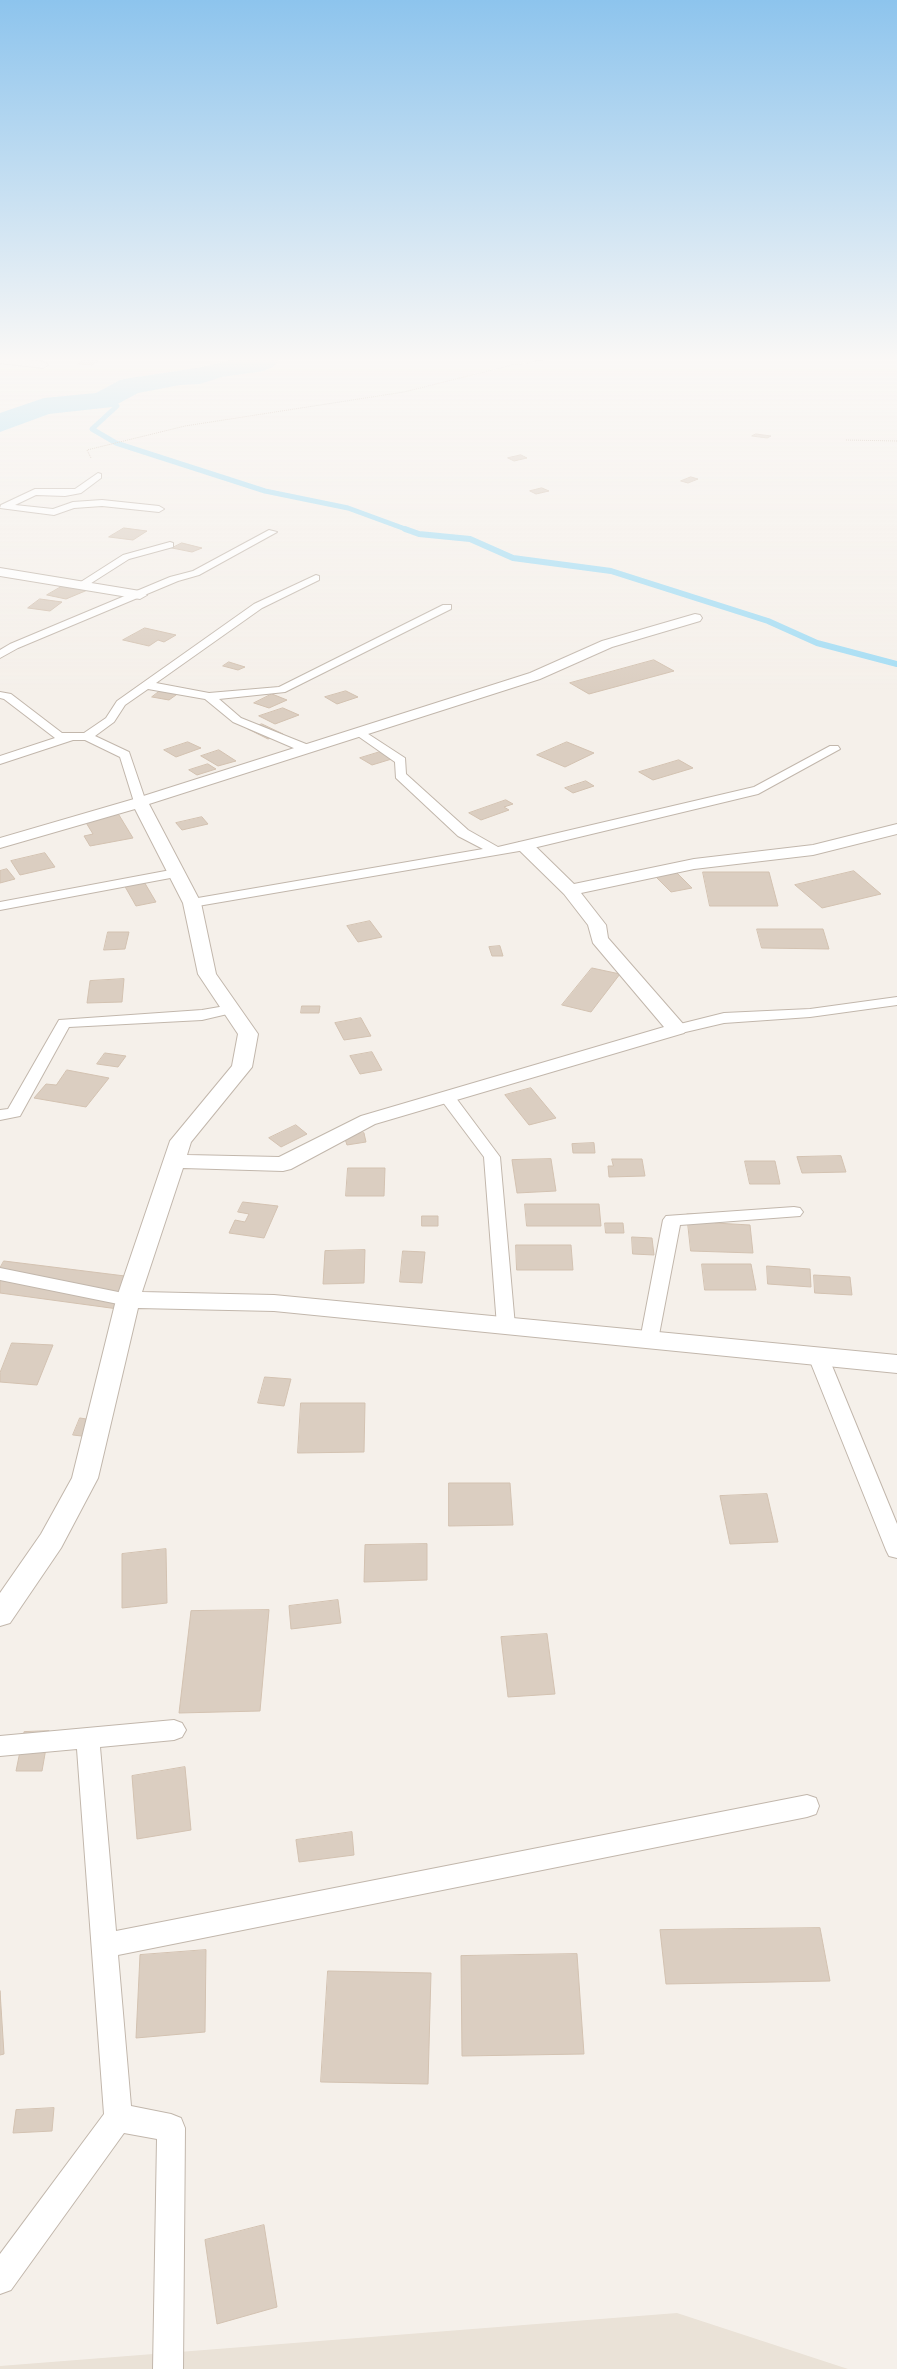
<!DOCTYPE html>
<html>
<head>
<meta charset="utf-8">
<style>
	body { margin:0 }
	canvas { display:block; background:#f5f0ea }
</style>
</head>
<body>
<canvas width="897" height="2369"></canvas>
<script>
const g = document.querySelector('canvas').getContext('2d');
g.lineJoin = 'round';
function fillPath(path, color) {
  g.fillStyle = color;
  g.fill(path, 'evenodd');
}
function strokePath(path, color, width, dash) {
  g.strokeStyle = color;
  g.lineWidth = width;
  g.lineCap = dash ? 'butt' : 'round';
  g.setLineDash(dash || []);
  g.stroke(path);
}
fillPath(new Path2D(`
	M677 2313 848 2369H0V2366Z`), '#eae2d7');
strokePath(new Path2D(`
	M102 401 117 406 92 429 116 443 265 491 348 508 408 530`), '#a4ddf4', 5);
strokePath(new Path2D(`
	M405 529 419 534 470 539 513 558 611 571 768 621 817 643 897 664`), '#a4ddf4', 6);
fillPath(new Path2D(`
	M232 360H278L274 366 264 371 222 377 200 384 180 385 138 393 112 407 49 414 0 432V413L44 398 96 393 120 380 130 378 197 368Z`), '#a4ddf4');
const building = new Path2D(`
	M84 360H99L92 365 78 364Z
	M756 434 771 436 767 438 752 436Z
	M521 455 527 458 514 461 508 458Z
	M691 477 698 479 688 483 681 481Z
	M542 488 549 491 536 494 530 491Z
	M124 528 147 531 133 540 109 537Z
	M182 543 202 548 192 552 172 548Z
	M66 584 90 589 66 599 47 595Z
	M40 599 62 602 50 611 28 608Z
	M145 628 176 635 164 642 158 640 149 646 123 640Z
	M654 660 674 671 589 694 570 683Z
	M229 662 245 667 238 670 223 666Z
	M165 687 183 690 169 700 152 697Z
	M346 691 358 697 337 704 325 697Z
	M272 694 287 700 269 708 254 703Z
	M283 708 299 715 275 724 259 716Z
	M262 724 283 734 268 739 248 729Z
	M188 742 201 748 176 757 164 750Z
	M567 742 594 753 565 767 537 755Z
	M219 750 236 761 218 766 201 756Z
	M383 751 395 758 372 765 360 758Z
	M679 760 693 768 653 780 639 772Z
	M208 764 216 769 197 775 189 770Z
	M586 781 594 786 573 793 565 788Z
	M506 800 513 804 504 807 509 810 481 820 469 813Z
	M119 815 133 838 90 846 84 836 93 834 85 821Z
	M202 817 208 824 182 830 176 823Z
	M45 853 55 867 20 875 11 861Z
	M7 869 15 879 0 883V871Z
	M854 871 881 894 822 908 795 885Z
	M703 872H769L778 906H710Z
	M677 873 692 888 671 892 656 877Z
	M143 880 156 902 136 906 123 883Z
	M370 921 382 937 358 942 347 926Z
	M757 929H823L829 949 762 948Z
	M108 932H129L125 949 104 950Z
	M500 946 503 956H492L489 947Z
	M592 968 620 974 591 1012 562 1005Z
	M124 979 122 1002 87 1003 90 981Z
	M302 1006H320L319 1013H301Z
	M361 1018 371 1036 344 1040 335 1023Z
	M372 1052 382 1070 360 1074 350 1056Z
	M105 1053 126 1056 118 1067 97 1064Z
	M67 1070 109 1078 86 1107 34 1098 46 1084 56 1085Z
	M531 1088 556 1118 529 1125 505 1095Z
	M296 1125 307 1134 281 1147 269 1138Z
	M364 1133 366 1142 347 1145 344 1136Z
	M594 1143 595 1153H573L572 1144Z
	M841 1156 846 1172 802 1173 797 1157Z
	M551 1159 556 1191 517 1193 512 1160Z
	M612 1159H642L645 1176 609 1177 608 1166H613Z
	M745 1161H775L780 1184H750Z
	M348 1168H385L384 1196H346Z
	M243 1202 278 1206 264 1238 229 1233 235 1220 245 1222 249 1214 238 1212Z
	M525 1204H599L601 1226H527Z
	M687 1214H714L715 1223 750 1225 753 1253 691 1251Z
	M422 1216H438V1226H422Z
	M605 1223H623L624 1233H606Z
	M632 1237 652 1238 654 1255 633 1254Z
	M516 1245H571L573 1270H517Z
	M365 1250 364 1283 323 1284 325 1251Z
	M403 1251 425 1252 422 1283 400 1282Z
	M4 1261 133 1277 118 1309 0 1293V1268Z
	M702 1264H751L756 1290H705Z
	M767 1266 810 1269 811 1287 768 1284Z
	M814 1275 850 1277 852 1295 815 1293Z
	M12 1343 53 1345 37 1385 0 1382V1373Z
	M265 1377 291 1379 284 1406 258 1403Z
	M301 1403H365L364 1452 298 1453Z
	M80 1418 106 1422 98 1438 73 1435Z
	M449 1483H510L513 1525 449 1526Z
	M767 1494 778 1542 730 1544 720 1496Z
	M427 1544V1580L364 1582 365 1545Z
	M166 1549 167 1603 122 1608V1554Z
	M338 1600 341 1623 291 1629 289 1606Z
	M269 1610 260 1711 179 1713 191 1611Z
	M547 1634 555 1694 508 1697 501 1637Z
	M49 1731 42 1771H16L24 1732Z
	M185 1767 191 1830 137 1839 132 1776Z
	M352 1832 354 1855 299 1862 296 1840Z
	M820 1928 830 1981 666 1984 660 1930Z
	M206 1950 205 2032 136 2038 140 1955Z
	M577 1954 584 2054 462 2056 461 1956Z
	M328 1971 431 1973 428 2084 321 2082Z
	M0 1991 4 2054 0 2055Z
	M54 2108 52 2131 13 2133 16 2110Z
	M264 2225 277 2307 217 2324 205 2240Z`);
fillPath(building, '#dbcec1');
strokePath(building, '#d3c2b1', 1);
const lane = new Path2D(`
	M98 473 101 474V478L81 493 65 496 36 495 15 505 53 509 73 502 102 500 159 506 164 509 159 512 102 506 74 508 54 515 0 508 1 505 35 489H75Z
	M269 530 277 532 199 575 178 581 18 648 0 658V650L10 644 170 577 193 571Z
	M170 542 173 543V547L129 559 85 587 81 588 76 585 123 555Z
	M316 575 319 576V580L262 608 156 683 209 693 279 687 443 605H451V609L285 692 219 699 241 718 311 746 313 749 311 752H303L233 722 205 699 148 689 125 705 114 722 95 736 129 752 146 802 144 805 140 806 134 802 120 757 85 740H73L0 764V756L55 738 4 699 0 698V692L11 694 62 733H84L106 718 117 701 254 604Z
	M359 728 405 758 406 774 468 830 498 847 754 787 830 746H838L840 749 758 794 525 850 192 907 187 906 185 903 187 900 192 899 483 849 458 836 396 778 395 762 355 734 353 732Z
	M176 869 181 870 183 873 181 876 0 910V902Z
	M897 997V1005L810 1017 724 1023 677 1034 669 1029 672 1026 724 1013 810 1009Z
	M231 1005 238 1009 236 1012 202 1020 69 1027 20 1116 0 1120V1110L8 1109 59 1020 202 1010Z
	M447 1092 453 1094 500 1157 515 1326 513 1330 506 1332 499 1330 497 1326 484 1157 439 1097 441 1094Z
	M794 1207 800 1208 803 1212 800 1216 680 1225 658 1340 656 1345 649 1346 642 1345 640 1340 663 1220 666 1216Z
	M0 1268 128 1294 134 1296 137 1300 134 1304 128 1306 0 1280Z
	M818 1349 825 1351 828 1356 897 1524V1558L889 1556 886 1550 808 1356 811 1351Z
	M174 1720 182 1723 186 1730 182 1737 174 1740 100 1747 116 1931 807 1795 816 1798 819 1806 816 1814 807 1817 118 1955 131 2106 171 2114 181 2118 185 2128 183 2369H153L157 2139 124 2133 11 2290 0 2294V2254L104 2114 77 1749 0 1756V1736Z`);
const street = new Path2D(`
	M0 360C11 360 41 358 48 365L43 368 0 363Z
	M0 568 140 591 147 595 140 599 0 576Z
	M695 614 700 615 702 618 700 621 612 647 540 679 149 804 201 903 216 974 258 1034 252 1067 191 1142 187 1155 279 1157 361 1116 664 1027 593 943 588 925 564 894 519 850 517 846 519 842H531L574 884 694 859 813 845 897 824V834L813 855 694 869 581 893 606 925 608 938 684 1025 687 1029 684 1033 375 1124 291 1169 283 1171 183 1168 142 1292 274 1295 897 1355V1373L274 1311 138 1308 98 1478 61 1548 10 1623 0 1626V1593L41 1534 72 1478 116 1300 170 1141 232 1066 238 1034 198 974 183 903 135 809 0 848V838L134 799 530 673 602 641Z`);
strokePath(lane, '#c2b7ac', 2);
strokePath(street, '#c2b7ac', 2);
strokePath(new Path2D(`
	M846 440 897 441
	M91 458 87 450 185 426 404 392 508 366 543 360`), '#c4b19c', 1, [1, 1]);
fillPath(lane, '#fff');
fillPath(street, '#fff');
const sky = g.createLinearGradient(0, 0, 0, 692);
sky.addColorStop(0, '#8dc4ed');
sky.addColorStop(0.52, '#faf8f6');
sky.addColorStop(1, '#faf8f600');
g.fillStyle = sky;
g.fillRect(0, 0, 897, 692);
</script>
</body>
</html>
